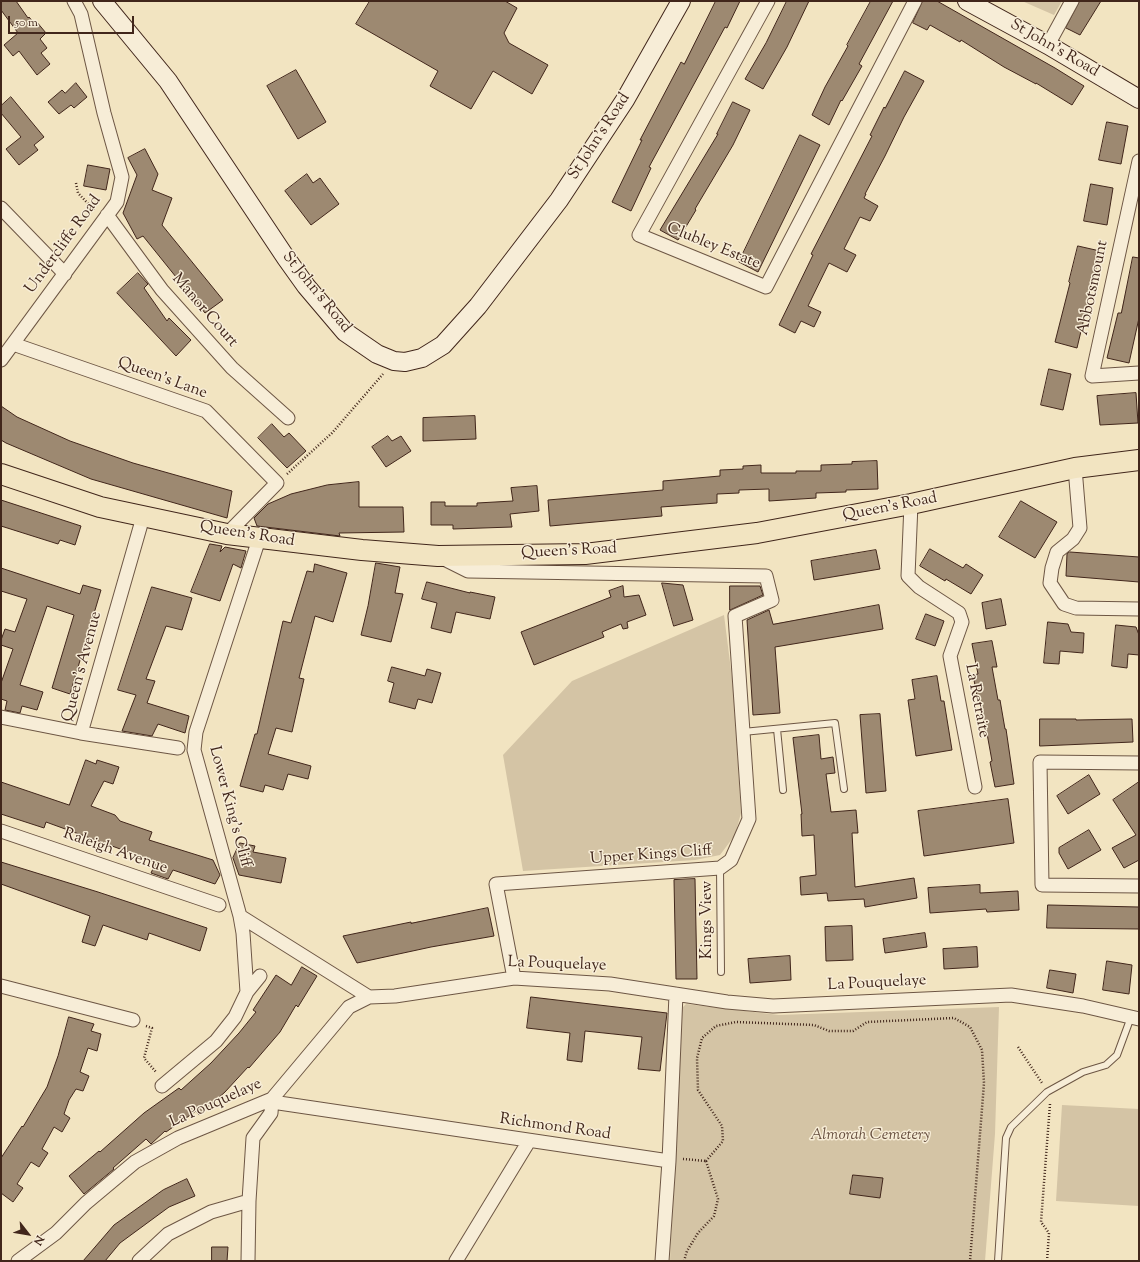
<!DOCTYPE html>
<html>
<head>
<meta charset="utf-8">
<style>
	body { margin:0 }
	#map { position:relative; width:1140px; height:1262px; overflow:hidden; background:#f2e4c1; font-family:"Sorts Mill Goudy",serif }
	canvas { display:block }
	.frame { position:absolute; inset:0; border:2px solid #41261b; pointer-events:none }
	.north { position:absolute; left:8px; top:1214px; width:40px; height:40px; -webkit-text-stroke:3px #f7edd7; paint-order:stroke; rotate:121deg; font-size:11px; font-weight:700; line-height:16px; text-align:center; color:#41261b }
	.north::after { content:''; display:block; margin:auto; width:14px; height:18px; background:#41261b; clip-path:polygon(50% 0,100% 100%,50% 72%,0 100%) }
	.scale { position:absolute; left:8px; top:16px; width:126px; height:18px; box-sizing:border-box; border:2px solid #41261b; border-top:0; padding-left:5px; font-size:12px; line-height:14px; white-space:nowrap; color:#41261b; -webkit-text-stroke:3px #f7edd7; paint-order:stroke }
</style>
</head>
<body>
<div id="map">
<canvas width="1140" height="1262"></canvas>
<div class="frame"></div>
<div class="north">N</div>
<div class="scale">50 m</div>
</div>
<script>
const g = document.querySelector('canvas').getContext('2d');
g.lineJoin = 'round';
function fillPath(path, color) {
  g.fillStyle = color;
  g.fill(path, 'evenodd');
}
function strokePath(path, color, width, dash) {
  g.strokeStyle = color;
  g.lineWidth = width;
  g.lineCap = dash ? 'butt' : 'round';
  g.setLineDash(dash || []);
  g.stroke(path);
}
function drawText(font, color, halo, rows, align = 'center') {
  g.font = font + ' "Sorts Mill Goudy",serif';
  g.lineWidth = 3;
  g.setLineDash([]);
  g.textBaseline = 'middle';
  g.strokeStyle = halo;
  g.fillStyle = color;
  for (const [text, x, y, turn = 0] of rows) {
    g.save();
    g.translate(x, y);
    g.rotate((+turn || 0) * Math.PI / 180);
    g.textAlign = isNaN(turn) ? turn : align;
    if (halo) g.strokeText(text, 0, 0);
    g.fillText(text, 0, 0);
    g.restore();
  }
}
fillPath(new Path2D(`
	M1022 1H1062L1054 15Z
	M724 615 733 686 741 813 735 835 720 855 695 860 523 871 503 755 572 681Z
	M686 1004 779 1015 999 1007 995 1134 985 1261H670L681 1009Z
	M1062 1105 1139 1109V1206L1056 1201Z`), '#d4c4a5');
const building = new Path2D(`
	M1 1H16L28 18 29 17 34 23 36 21 46 33 40 39 47 48 41 53 50 64 37 75 19 51 13 56 4 45 18 33 1 10Z
	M370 1H505L517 8 504 33 509 43 548 65 532 94 493 71 471 109 430 86 438 71 356 24Z
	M716 1H740L727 28 725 27 649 167 651 168 631 211 612 202 642 140H640L681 62 684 64Z
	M787 1H809L787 47 763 89 745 79 766 43Z
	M871 1H893L859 64 862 66 842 101 841 100 829 125 812 115 825 87 848 46 847 45Z
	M923 1H937L1055 68 1084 86 1072 105 1036 83V84L1004 67 961 40 960 42 930 25 927 30 913 23Z
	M1080 1H1101L1080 35 1066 28Z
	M296 70 326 122 298 139 267 86Z
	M905 71 924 81 904 117 885 156 865 194H866L864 198 878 206 870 221 860 217 844 249 856 255 847 272 829 263 808 306 821 312 814 327 801 321 795 333 779 325 813 255 811 254 872 136 870 135 884 107 885 108Z
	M76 83 87 97 74 108 71 105 59 114 48 102 62 90 65 93Z
	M11 97 44 137 34 145 38 150 19 165 6 149 21 137 1 113V106Z
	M733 102 750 110 733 145 695 209 696 210 678 240 660 230 718 134H717Z
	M1107 122 1128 126 1121 164 1099 160Z
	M800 135 820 145 758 272 739 262Z
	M145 149 158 174 152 190 172 198 162 225 223 300 205 313 143 236 137 239 123 213 137 175 128 158Z
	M88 165 110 169 106 190 84 186Z
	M307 174 313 183 320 178 339 204 311 225 285 191Z
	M1091 184 1113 188 1107 225 1084 221Z
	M1078 246 1100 251 1077 348 1055 342 1070 283 1069 282Z
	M1133 257 1139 258V318L1129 363 1107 358 1118 313H1121Z
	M138 273 148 284 144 288 167 321 169 318 191 340 176 356 117 293Z
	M1049 369 1071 374 1063 410 1041 405Z
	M1136 393 1138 423 1100 425 1097 396Z
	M1 406 17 417 70 441 133 463 232 491 227 518 91 479 6 443 1 440Z
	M475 416 476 439 423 441V418Z
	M272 424 284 437 289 433 306 451 287 468 258 438Z
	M388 436 392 441 401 436 411 451 386 467 372 447Z
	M877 461 878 489 846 490V492L816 493V498L769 501V489L739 490V493L717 494V503L661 507 662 516 550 526 548 500 663 490V481L720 476V470L743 469V466L761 465V473H796V471H821V465L852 464V462Z
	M359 482V507H403L404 532 339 533 340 536 257 526 254 518 268 504 291 494 327 485Z
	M537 486 539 511 510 514 512 527 453 529V525H431V502H445V506H477V503L513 501 511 488Z
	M1 500 81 526 75 545 60 540 58 544 1 526Z
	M1021 501 1057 522 1035 558 999 537Z
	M210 544 222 546 220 552 225 547 246 551 241 568 233 564 220 601 191 592Z
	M930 549 963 568 966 564 983 575 971 594 946 579 945 581 920 566Z
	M876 550 880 569 814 580 811 561Z
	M1070 552 1139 557V582L1066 576 1067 554Z
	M376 563 400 567 395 593 403 594 391 642 361 635 368 606Z
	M315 564 347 573 333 622 315 616 299 678 304 679 292 732 276 728 268 754 311 766 308 779 288 774 283 790 265 785 263 792 240 786 255 734H257L283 621 291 623 307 571 313 572Z
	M1 568 80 594 83 585 101 590 70 694 52 688 74 615 47 606 20 685 43 692 37 710 22 706 20 713 5 710 7 701 1 699V683L13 649 1 645V640L5 629 15 632 27 599 1 591Z
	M427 582 470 593V592L495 597 490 619 456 612 451 633 431 628 437 603 422 599Z
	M662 583 683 585 693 620 674 626Z
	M623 586 624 597 639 595 646 615 627 622 628 628 623 629 621 624 602 632 604 637 534 665 521 632 611 597 609 591Z
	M730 586H760L763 595 730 610Z
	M152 587 192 598 182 630 166 626 146 679 155 681 147 703 189 716 185 733 158 724 152 736 122 731 136 695 118 690Z
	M1001 599 1006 625 986 629 982 603Z
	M879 605 883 629 775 647 780 713 753 715 747 620 769 610 773 624Z
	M926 614 944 621 935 646 916 639Z
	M1048 622 1068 624 1071 632 1084 633 1083 653 1060 651 1059 664 1044 663Z
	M1116 625 1136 627 1139 635V655L1128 654 1127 668 1112 666Z
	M992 641 997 667H992L998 700H1000L1005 729H1006L1014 784 995 787 990 762 992 761 986 728 985 729 980 700 978 701 973 675 978 674 972 644Z
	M392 667 425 676 427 669 441 673 432 703 418 699 415 709 389 702 394 683 388 681Z
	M937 676 941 701H944L952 750 916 756 908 700 915 699 912 680Z
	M880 714 886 791 866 793 860 715Z
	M1040 719H1076V720L1132 719 1133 742 1040 746Z
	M819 735 821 759 833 757 835 773 826 774 831 812 856 810 858 833H852L855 887 914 878 917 898 865 907 864 899 828 901 827 893 801 895 800 877 816 875 814 835 802 836 801 814H802L793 738Z
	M86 760 96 764 97 760 119 767 113 784 104 781 91 806 115 815 120 821 152 832 149 840 213 860 220 875 215 884 173 870 168 879 151 873 156 862 46 822 44 828 1 814V782L69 805Z
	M1089 775 1100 794 1068 814 1057 796Z
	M1139 782V860L1124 868 1112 848 1136 835 1113 800Z
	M1008 799 1014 843 924 856 918 811Z
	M1089 830 1101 850 1068 869 1059 853V848Z
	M240 843 255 846 253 852 286 858 281 883 239 875 233 858Z
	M1 862 98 892 207 928 200 951 149 933 147 940 103 925 95 946 82 942 90 916 1 884Z
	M695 879 697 979H676L674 880Z
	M980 885V893L1018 891 1019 910 987 912 986 909 930 913 928 888Z
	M1048 905 1139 907V929L1047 928Z
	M488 908 494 936 431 947 357 963 343 936 411 922V923Z
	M852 926 853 960 826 961 825 927Z
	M925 933 927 947 885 953 883 939Z
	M977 947 978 967 944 969 943 949Z
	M790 956 791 980 750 983 748 959Z
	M1107 961 1132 965 1129 994 1103 990Z
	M302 967 317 976 298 1007 296 1005 280 1032 249 1068 248 1067 225 1092 199 1115 196 1111 166 1132 165 1131 151 1144 146 1139 113 1168 114 1169 84 1194 69 1176 99 1151 100 1152 144 1113 179 1088 181 1090 211 1063 239 1033 256 1012 253 1010 276 975 291 985Z
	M1050 970 1076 974 1073 993 1047 988Z
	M531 997 667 1013 660 1071 638 1069 642 1037 585 1031 582 1062 567 1060 570 1033 527 1028Z
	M69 1017 94 1024 91 1031 101 1034 97 1051 88 1048 80 1072 89 1076 83 1091 76 1089 69 1100 64 1114 70 1118 62 1132 54 1127 42 1149 48 1153 39 1167 31 1162 17 1184 23 1188 13 1202 1 1193V1158L22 1126 23 1127 47 1087 58 1056Z
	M853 1175 883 1178 880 1198 850 1194Z
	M187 1179 195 1196 169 1207 120 1243 105 1261H83L114 1225 163 1190Z
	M212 1247H228L227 1261H212Z`);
fillPath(building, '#9d8971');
strokePath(building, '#41261b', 1);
const service = new Path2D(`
	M777 729 783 790
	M743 732 835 723 844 789
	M720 868 721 972
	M998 1261 1006 1138 1011 1127 1047 1092 1083 1072 1106 1065 1117 1055 1131 1017`);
const minor = new Path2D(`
	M768 1 639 235 766 287 915 1
	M1048 45 1072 1
	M1139 161 1092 376 1139 373
	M1 208 65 274
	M107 215 162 290 232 368 288 418
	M13 344 206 411 277 483 227 534
	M1 360 117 202 122 177 104 113 81 14 74 1
	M1075 468 1080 528 1073 539 1057 552 1052 568 1050 583 1064 604 1076 608 1139 609
	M911 504 908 576 919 587 959 613 962 622 950 656 975 787
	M143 517 81 733 178 748
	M259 539 196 732 194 750 240 916 369 997
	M442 558 468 571 766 576 772 600 735 616 749 819 731 860 720 868 496 884 514 978
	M1 717 81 733
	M1139 763 1040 762 1042 885 1139 886
	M1 831 219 905
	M1 986 133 1020
	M247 992 260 976
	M162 1086 216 1041 235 1017 247 992 243 933 240 916
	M18 1261 56 1233 86 1203 135 1162 178 1138 272 1099 349 1007 369 997 395 996 514 978 610 984 727 1002 773 1006 1011 995 1083 1006 1139 1019
	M139 1261 168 1234 211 1212 249 1201
	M248 1261 249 1201 253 1138 271 1113 272 1099 279 1103 669 1161 676 994
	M456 1261 529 1141
	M662 1261 669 1161`);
const secondary = new Path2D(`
	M102 1 168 81 286 258 306 286 345 332 377 354 394 361 405 362 422 358 443 345 478 306 559 200 625 100 681 1
	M967 1 1048 45 1139 99`);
const primary = new Path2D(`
	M1 474 100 507 227 534 362 550 438 556 585 554 757 533 911 504 1075 468 1139 460`);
strokePath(service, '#6d5644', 8);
strokePath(minor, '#6d5644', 15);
strokePath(secondary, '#41261b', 20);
strokePath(primary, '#41261b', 22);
strokePath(new Path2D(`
	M76 183 78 193 94 210
	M287 474 332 433 383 374
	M146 1026 152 1028 144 1058 156 1072
	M1018 1047 1042 1083
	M683 1159 706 1161
	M706 1161 723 1141 722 1126 698 1090 697 1058 702 1038 716 1026 736 1022 814 1025 829 1031H853L867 1022 954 1018 970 1027 982 1050 984 1083 970 1261
	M684 1261 687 1251 698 1233 714 1216 718 1199 706 1161
	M1047 1261 1049 1233 1041 1222 1050 1104`), '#41261b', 2.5, [1, 2]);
strokePath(service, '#f7edd7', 6);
strokePath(minor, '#f7edd7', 13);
strokePath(secondary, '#f7edd7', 18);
strokePath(primary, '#f2e4c1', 20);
drawText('16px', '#41261b', '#f7edd7', [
	["St John's Road",1054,49,30],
	["St John's Road",600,137,-57],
	["Undercliffe Road",64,245,-54],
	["Clubley Estate",713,247,22],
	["Abbotsmount",1094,288,-78],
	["St John's Road",316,293,51],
	["Manor Court",204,311,49],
	["Queen's Lane",162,379,20],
	["Queen's Road",890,508,-11],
	["Queen's Road",247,535,9],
	["Queen's Road",569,552,-3],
	["Queen's Avenue",83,667,-75],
	["La Retraite",976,701,79],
	["Lower King's Cliff",229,807,75],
	["Raleigh Avenue",115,852,19],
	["Upper Kings Cliff",651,856,-4],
	["Kings View",708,920,-90],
	["La Pouquelaye",557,965,2],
	["La Pouquelaye",877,984,-3],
	["La Pouquelaye",216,1104,-24],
	["Richmond Road",555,1128,8]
]);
drawText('italic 16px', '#664e3e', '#f7edd7', [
	["Almorah Cemetery",870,1136]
]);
</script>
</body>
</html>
